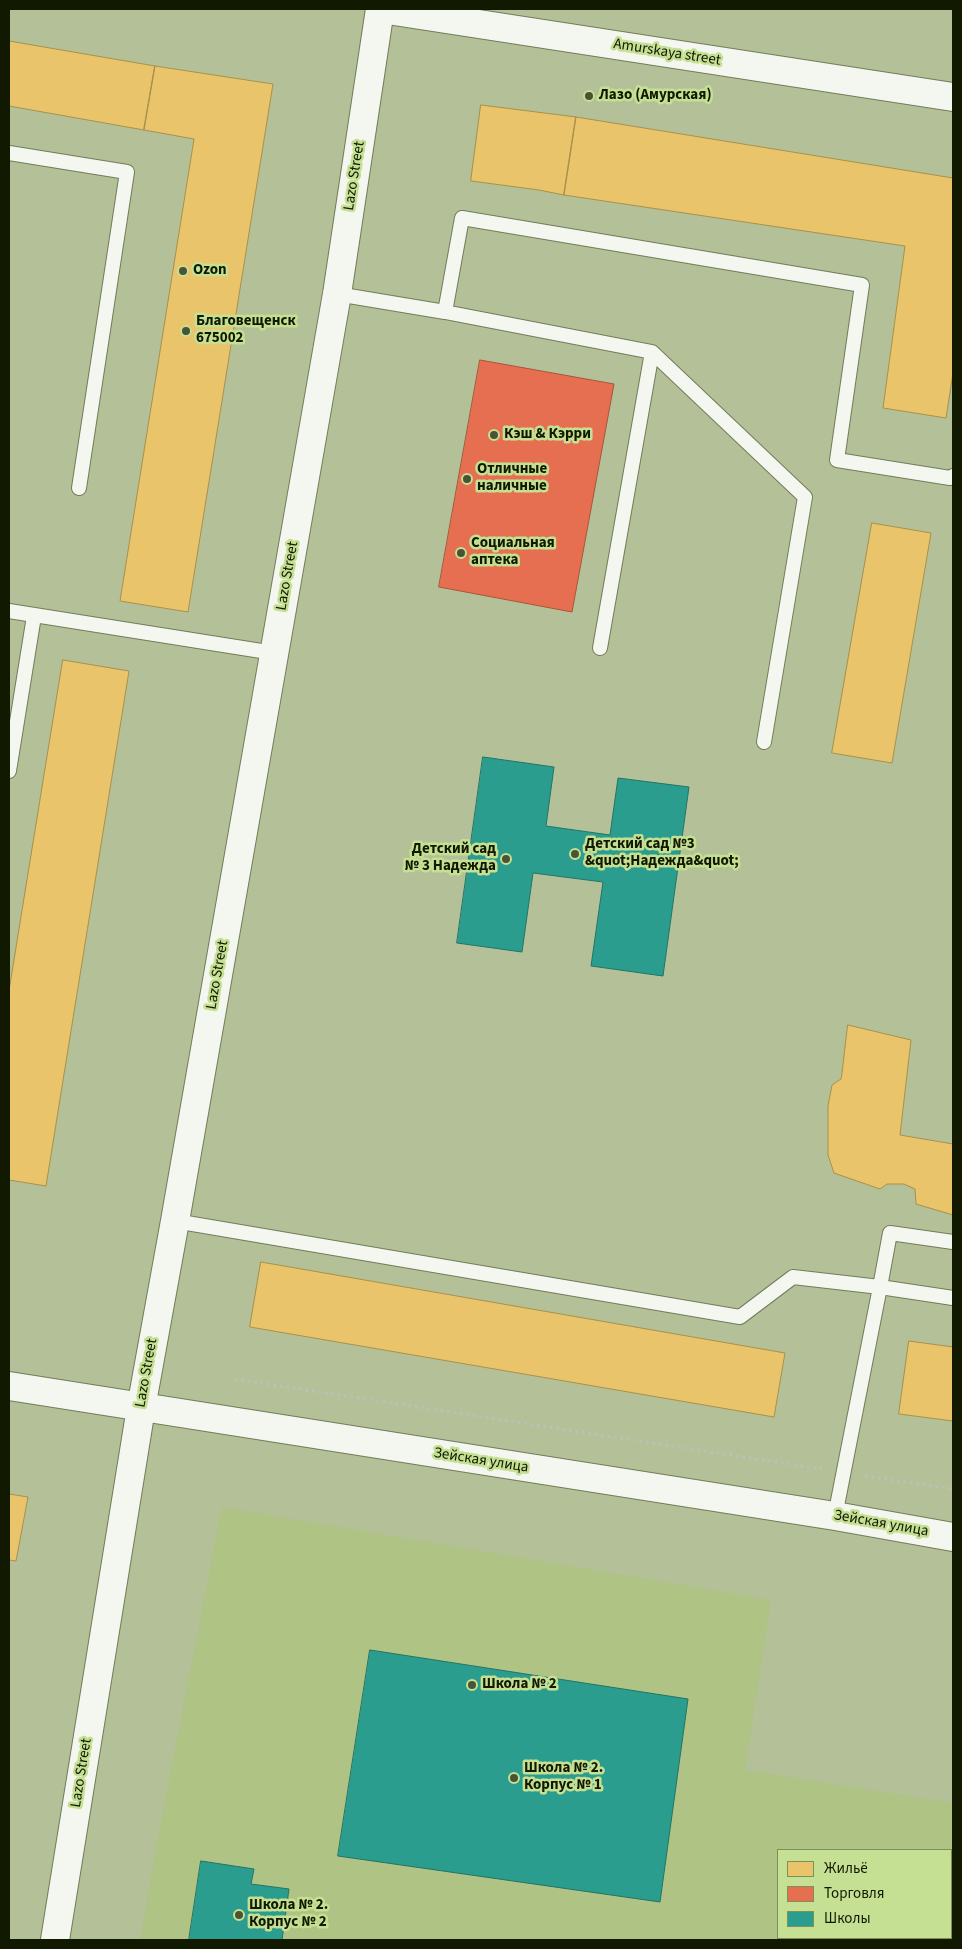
<!DOCTYPE html>
<html>
<head>
<meta charset="utf-8">
<style>
	body { margin:0 }
	#map { position:relative; width:962px; height:1949px; overflow:hidden; background:#b3c098; font-family:"Source Sans 3",sans-serif }
	canvas { display:block }
	.frame { position:absolute; inset:0; border:10px solid #111900; pointer-events:none }
	.legend { position:absolute; left:777px; top:1849px; width:175px; height:90px; box-sizing:border-box; background:#c5df93; border:1px solid #7d9058; margin:0; padding:6px 9px; list-style:none; font-size:15px; color:#111900 }
	.legend li { display:flex; align-items:center; gap:10px; height:25px }
	.legend b { width:25px; border:1px solid #7d9058 }
</style>
</head>
<body>
<div id="map">
<canvas width="962" height="1949"></canvas>
<div class="frame"></div>
<ul class="legend">
<li><b style="height:14px;background:#e9c46a"></b>Жильё</li>
<li><b style="height:14px;background:#e76f51"></b>Торговля</li>
<li><b style="height:14px;background:#2a9d8f"></b>Школы</li>
</ul>
</div>
<script>
const g = document.querySelector('canvas').getContext('2d');
g.lineJoin = 'round';
function fillPath(path, color) {
  g.fillStyle = color;
  g.fill(path, 'evenodd');
}
function strokePath(path, color, width, dash) {
  g.strokeStyle = color;
  g.lineWidth = width;
  g.lineCap = dash ? 'butt' : 'round';
  g.setLineDash(dash || []);
  g.stroke(path);
}
function drawText(font, color, halo, rows, align = 'center') {
  g.font = font + ' "Source Sans 3",sans-serif';
  g.lineWidth = 5;
  g.setLineDash([]);
  g.textBaseline = 'middle';
  g.strokeStyle = halo;
  g.fillStyle = color;
  for (const [text, x, y, turn = 0] of rows) {
    g.save();
    g.translate(x, y);
    g.rotate((+turn || 0) * Math.PI / 180);
    g.textAlign = isNaN(turn) ? turn : align;
    if (halo) g.strokeText(text, 0, 0);
    g.fillText(text, 0, 0);
    g.restore();
  }
}
fillPath(new Path2D(`
	M222 1507 771 1600 745 1770 953 1803V1940H140L160 1827ZM778 1850H951V1938H778Z`), '#afc384');
fillPath(new Path2D(`
	M951 1892 953 1893V1940H801L802 1938H951Z`), '#a3b187');
const homes = new Path2D(`
	M9 41 155 66 144 130 9 106Z
	M155 66 273 84 188 612 120 601 194 139 144 130Z
	M481 105 576 117 564 195 539 190 471 181Z
	M576 117 953 178V373L946 418 883 408 905 246 564 195Z
	M872 523 931 533 892 763 832 753Z
	M63 660 129 671 46 1186 9 1180V991Z
	M848 1025 911 1040 900 1135 953 1144V1215L916 1204 915 1189 904 1184H887L880 1189 834 1173 828 1155V1106L832 1085 841 1079Z
	M261 1262 785 1353 774 1417 250 1327Z
	M909 1341 953 1347V1421L899 1414Z
	M9 1494 28 1497 16 1561 9 1560Z`);
fillPath(homes, '#e9c46a');
strokePath(homes, '#a8914a', 1);
const shops = new Path2D(`
	M480 360 614 384 572 612 439 587Z`);
fillPath(shops, '#e76f51');
strokePath(shops, '#a75539', 1);
const schools = new Path2D(`
	M483 757 554 767 546 826 610 835 618 778 689 787 663 976 591 966 603 882 533 873 522 952 457 943Z
	M370 1650 688 1699 660 1902 338 1856Z
	M201 1861 254 1869 251 1884 289 1889 282 1940H189Z`);
fillPath(schools, '#2a9d8f');
strokePath(schools, '#227564', 1);
const lane = new Path2D(`
	M9 153 127 172 79 488
	M337 294 445 312 652 352 600 648
	M445 312 462 218 862 285 837 460 950 478 953 476
	M652 352 805 497 764 742
	M9 611 274 653
	M9 771 34 616
	M175 1221 740 1317 793 1277 880 1287 835 1516
	M953 1242 890 1233 880 1287 953 1298`);
const secondary = new Path2D(`
	M381 9 953 97
	M9 1386 835 1516 953 1537
	M55 1940 141 1408 175 1221 337 294 380 9`);
strokePath(lane, '#727c5a', 16);
strokePath(secondary, '#727c5a', 30);
strokePath(new Path2D(`
	M235 1379 822 1469
	M865 1476 953 1489`), '#bcc1b5', 3, [2.5, 4]);
strokePath(lane, '#f4f6f0', 14);
strokePath(secondary, '#f4f6f0', 28);
for (const [x, y, r, color] of [
	[589,96,5,"#4a5335"],
	[183,271,5,"#4a5335"],
	[186,331,5,"#4a5335"],
	[494,435,5,"#4a5335"],
	[467,479,5,"#4a5335"],
	[461,553,5,"#4a5335"],
	[575,854,5,"#4a5335"],
	[506,859,5,"#4a5335"],
	[472,1685,5,"#4a5335"],
	[514,1778,5,"#4a5335"],
	[239,1915,5,"#4a5335"]
]) {
  const dot = new Path2D();
  dot.arc(x, y, r, 0, 2 * Math.PI);
  g.fillStyle = color;
  g.fill(dot);
  strokePath(dot, '#c5df93', 2);
}
drawText('15px', '#111900', '#c5df93', [
	["Amurskaya street",667,53,9],
	["Lazo Street",355,176,-81],
	["Lazo Street",288,576,-80],
	["Lazo Street",218,975,-80],
	["Lazo Street",147,1373,-80],
	["Зейская улица",481,1461,9],
	["Зейская улица",881,1524,10],
	["Lazo Street",82,1773,-81]
]);
drawText('bold 15px', '#111900', '#c5df93', [
	["Лазо (Амурская)",599,96],
	["Ozon",193,271],
	["Благовещенск",196,322],
	["675002",196,339],
	["Кэш & Кэрри",504,435],
	["Отличные",477,470],
	["наличные",477,487],
	["Социальная",471,544],
	["аптека",471,561],
	["Детский сад №3",585,845],
	["&quot;Надежда&quot;",585,862],
	["Детский сад",496,850,"right"],
	["№ 3 Надежда",496,867,"right"],
	["Школа № 2",482,1685],
	["Школа № 2.",524,1769],
	["Корпус № 1",524,1786],
	["Школа № 2.",249,1906],
	["Корпус № 2",249,1923]
], 'left');
</script>
</body>
</html>
